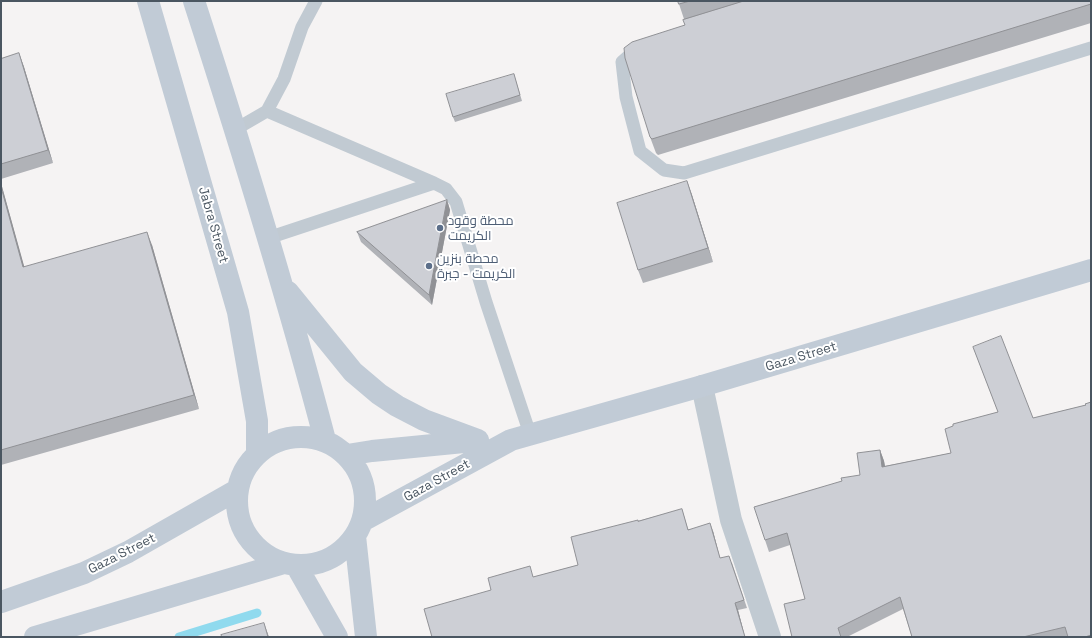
<!DOCTYPE html>
<html>
<head>
<meta charset="utf-8">
<style>
	body { margin:0 }
	#map { position:relative; width:1092px; height:638px; overflow:hidden; background:#f5f3f3; font-family:"Space Grotesk",sans-serif }
	canvas { display:block }
	.frame { position:absolute; inset:0; border:2px solid #4a5661; pointer-events:none }
</style>
</head>
<body>
<div id="map">
<canvas width="1092" height="638"></canvas>
<div class="frame"></div>
</div>
<script>
const g = document.querySelector('canvas').getContext('2d');
g.lineJoin = 'round';
function strokePath(path, color, width, dash) {
  g.strokeStyle = color;
  g.lineWidth = width;
  g.lineCap = dash ? 'butt' : 'round';
  g.setLineDash(dash || []);
  g.stroke(path);
}
function fillPath(path, color) {
  g.fillStyle = color;
  g.fill(path, 'evenodd');
}
function drawText(font, color, halo, rows, align = 'center') {
  g.font = font + ' "Space Grotesk",Cairo,sans-serif';
  g.lineWidth = 4;
  g.setLineDash([]);
  g.textBaseline = 'middle';
  g.strokeStyle = halo;
  g.fillStyle = color;
  for (const [text, x, y, turn = 0] of rows) {
    g.save();
    g.translate(x, y);
    g.rotate((+turn || 0) * Math.PI / 180);
    g.textAlign = isNaN(turn) ? turn : align;
    if (halo) g.strokeText(text, 0, 0);
    g.fillText(text, 0, 0);
    g.restore();
  }
}
strokePath(new Path2D(`
	M179 637 257 613`), '#90daee', 9);
strokePath(new Path2D(`
	M638 48 622 62 626 97 640 151 664 170 684 173 1091 48
	M267 111 434 183 446 189 456 202 486 302 530 434
	M236 129 267 111 284 79 302 27 316 1
	M268 238 434 183`), '#c1cad2', 13);
strokePath(new Path2D(`
	M702 386 731 520 770 637`), '#c1cad2', 22);
strokePath(new Path2D(`
	M148 1 238 312 257 421V454
	M194 1C241 146 286 292 325 440
	M288 292 353 372 379 394 397 406 424 420 478 440
	M237 501a64 64 0 1 1 128 0a64 64 0 1 1-128 0Z
	M347 455 372 451 474 441
	M362 521 511 440 702 386 1091 270
	M355 536 366 637
	M296 565 337 637
	M1 602 84 573 128 552 237 490
	M35 637 284 563`), '#c1cbd6', 22);
fillPath(new Path2D(`
	M678 1H1091V23L658 155 656 153 650 137 685 25 684 19Z
	M19 53 24 67 53 163 1 179V59Z
	M514 74 522 101 455 122 453 117Z
	M687 181 692 195 713 262 643 283 638 270Z
	M1 183 24 267 152 245 199 409 1 465Z
	M447 200 450 210 432 305 361 242 357 232Z
	M973 347 1033 418 1086 405 1091 402V637H912L903 609 847 637H792L805 599 790 545 769 552 765 540 860 475 880 450 884 461 885 466 951 453 953 426 998 412Z
	M682 509 688 529 713 531 720 558 732 563 747 608 738 610 745 637H432L534 577 578 565 638 521Z`), '#b0b2b7');
fillPath(new Path2D(`
	M19 53 24 67 53 163 48 150Z
	M687 181 692 195 713 262 708 248Z
	M1 183 28 280 23 267 1 187Z
	M447 200 450 210 432 305 429 295Z
	M147 232 152 245 199 409 194 395Z
	M880 450 884 461 887 478 882 467Z
	M710 523 713 531 722 566 720 558Z
	M735 603 738 610 745 637Z
	M264 623 269 637H268Z`), '#909195');
const building = new Path2D(`
	M678 1H690L679 4Z
	M744 1H1091V4L652 139 650 137 625 58 624 48 632 42 685 25 683 20Z
	M19 53 48 150 1 164V59Z
	M514 74 520 95 453 117 446 94Z
	M687 181 708 248 638 270 617 203Z
	M1 187 23 267 147 232 194 395 1 450Z
	M447 200 429 295 357 232Z
	M1001 336 1033 418 1086 405 1085 404 1091 402V635L1085 637H1068L1065 627 1023 637H912L900 597 838 628 841 637H792L784 604 805 599 787 533 765 540 754 507 842 481 841 478 860 475 857 453 880 450 882 467 951 453 945 429 953 426V424L998 412 973 347Z
	M682 509 688 530 710 523 720 558 729 556 744 600 735 603 745 637H432L424 609 491 590 488 578 530 566 533 577 578 565 571 537 638 520V521Z
	M264 623 268 637H222L221 635Z`);
fillPath(building, '#cdcfd5');
strokePath(building, '#909195', 1);
for (const [x, y, r, color] of [
	[440,228,4,"#5c6f8a"],
	[429,266,4,"#5c6f8a"]
]) {
  const dot = new Path2D();
  dot.arc(x, y, r, 0, 2 * Math.PI);
  g.fillStyle = color;
  g.fill(dot);
  strokePath(dot, '#fff', 1.5);
}
drawText('13px', '#4e5e75', '#fff', [
	["محطة وقود",448,221],
	["الكريمت",448,236],
	["محطة بنزين",437,259],
	["الكريمت - جبرة",437,274]
], 'left');
drawText('13px', '#4a5661', '#fff', [
	["Jabra Street",213,225,74],
	["Gaza Street",801,357,-17],
	["Gaza Street",437,481,-29],
	["Gaza Street",122,554,-27]
]);
</script>
</body>
</html>
